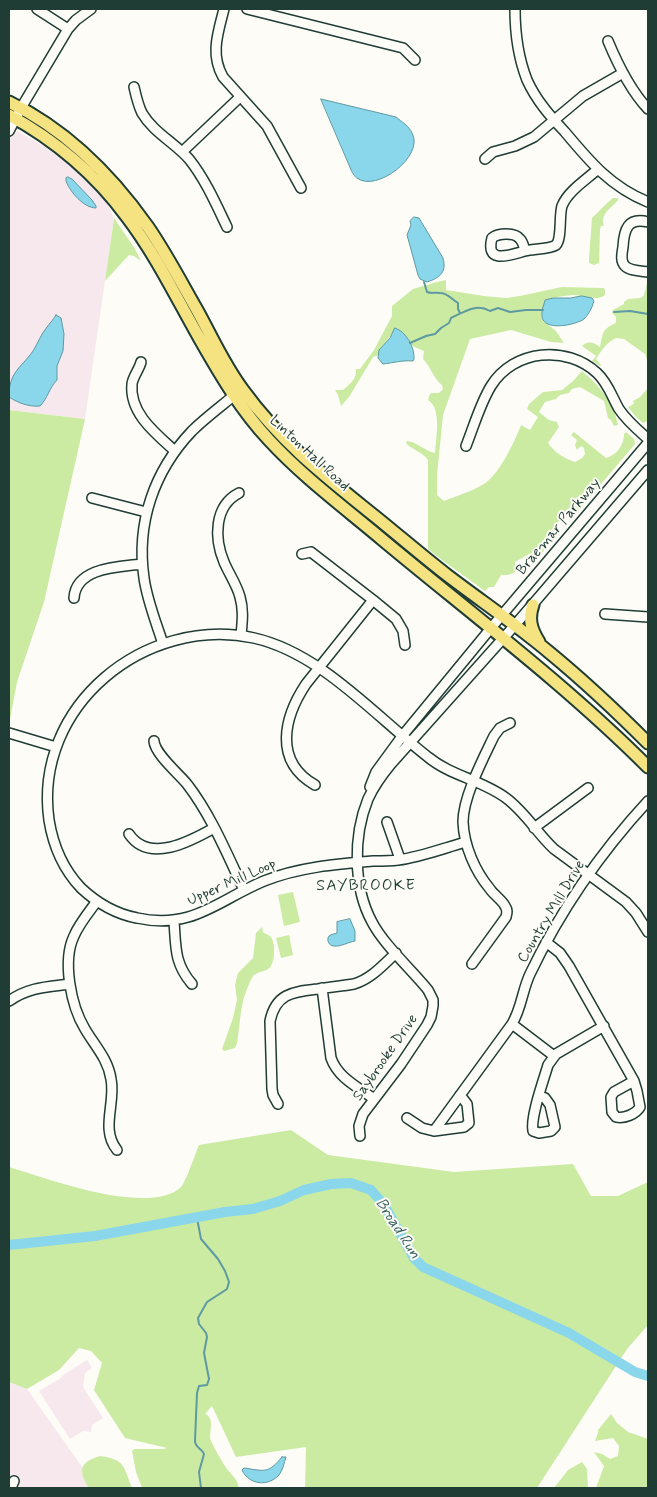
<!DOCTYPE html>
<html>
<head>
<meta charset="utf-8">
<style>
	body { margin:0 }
	#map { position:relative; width:657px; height:1497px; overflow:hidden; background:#fdfcf7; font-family:Mynerve,sans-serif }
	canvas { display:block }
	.frame { position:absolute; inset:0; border:10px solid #1f3d34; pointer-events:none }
</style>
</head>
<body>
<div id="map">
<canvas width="657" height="1497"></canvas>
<div class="frame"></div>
</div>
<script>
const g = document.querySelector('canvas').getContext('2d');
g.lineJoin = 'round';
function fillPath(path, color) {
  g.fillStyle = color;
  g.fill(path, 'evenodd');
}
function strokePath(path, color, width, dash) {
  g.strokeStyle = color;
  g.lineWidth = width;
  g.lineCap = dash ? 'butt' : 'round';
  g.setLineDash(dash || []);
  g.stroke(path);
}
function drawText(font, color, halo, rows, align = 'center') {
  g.font = font + ' Mynerve,sans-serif';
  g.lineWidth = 4;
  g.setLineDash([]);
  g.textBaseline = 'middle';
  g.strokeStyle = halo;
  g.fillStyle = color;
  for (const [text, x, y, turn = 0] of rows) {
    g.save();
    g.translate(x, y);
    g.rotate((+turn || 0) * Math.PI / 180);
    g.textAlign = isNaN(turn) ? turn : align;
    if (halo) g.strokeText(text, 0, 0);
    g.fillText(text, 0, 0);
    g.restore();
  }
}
fillPath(new Path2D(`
	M9 127 39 143 69 164 104 196 114 218 85 419 9 410Z
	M87 1360 92 1368 85 1373 83 1387 103 1418 92 1425 91 1432 83 1431 70 1439 39 1391 61 1378 63 1375Z
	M9 1382 27 1389 97 1488H9Z`), '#f7e8ee');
fillPath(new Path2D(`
	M613 198H618V200C611 209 600 213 604 226H601L600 229 599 263 594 265 589 263V259L592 218 605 205Z
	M114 218 135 249 141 261 134 256 129 255 105 281Z
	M446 280V290L484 296 506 298 520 296 562 287 604 288 605 291V295C596 302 584 295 573 295 564 296 554 297 545 300L541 315 543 321 556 331 564 343 551 342 511 330 470 339 443 415 437 475V495L444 501C457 496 472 491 484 484 499 475 515 441 521 425L530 430 538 417 527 409 529 404 543 392 562 390 573 381 582 371C599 385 614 403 618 425L614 426 611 420 608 418 604 401 580 387 572 389 569 393 560 395 556 399 545 402 539 412 549 420 557 422 559 427 548 443C554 452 565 459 575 462L582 458 585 454 584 448 581 446 577 450 575 445 577 440 571 435 574 432 606 458C617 455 624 445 624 434L626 432 634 439 635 444 580 509 574 513 564 515 556 525 550 542 541 554H529L515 562V572L508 575H501L494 587H489L485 591 442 560 428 549V460C423 452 412 450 406 443L407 441C417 442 425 451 435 453 436 439 442 408 428 400L429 396 431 393H439L443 389 442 385C433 378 431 367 423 359L424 351 410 345 408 338 397 328 379 350V355L373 357 349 397 341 406 338 395 335 390H343C350 384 357 379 356 369H360L374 350 392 316V306L413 289 437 282Z
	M647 283H648V363L645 354 624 339 616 338C607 342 601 351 596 359L601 365 600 366 592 361 596 356 582 346C589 340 594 343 600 347 603 333 602 329 616 323V317L612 313 613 310 624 304V302L628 299 641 298 644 295Z
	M648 388V421L643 423 636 417 628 407 634 404 633 401 640 397Z
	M9 410 85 419 44 602 17 682 9 725Z
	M293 892 300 922 284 926 278 895Z
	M262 927 263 932C264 933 268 935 270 936 276 942 275 959 271 966 267 972 259 971 254 975 251 978 249 985 247 989 240 1005 240 1026 237 1043L235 1048 224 1051 222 1049 233 1018 237 1000 235 985 238 973 253 958 256 933Z
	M289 935 293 955 281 958 276 938Z
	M291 1130 328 1155 454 1172 573 1164 591 1196H618L648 1182V1325L627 1349 537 1488H305L306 1447 236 1457 212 1406 205 1414C216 1418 208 1432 211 1441 213 1446 224 1465 227 1469 232 1475 238 1480 239 1488H142L136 1472 132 1451 134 1449H163L167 1448 125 1438 94 1390 102 1363 91 1351 79 1348 59 1370 27 1389 9 1382V1167C46 1178 149 1217 181 1187 186 1182 195 1154 199 1145Z
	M611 1414 617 1423 628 1432 648 1439V1488H596L604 1466 594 1452 602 1454 610 1459 618 1456 619 1446 613 1438 595 1441 598 1433V1430Z
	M100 1456C126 1460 123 1466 132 1488H89C78 1471 79 1462 100 1456Z
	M582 1462 587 1469 588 1488H554L568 1470Z`), '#cbeba3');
const water = new Path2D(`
	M321 99 396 117C402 122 409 126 412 133 425 156 376 193 357 178 356 178 353 174 352 172Z
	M68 177 72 179 92 200 96 206V208C84 208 70 192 66 181V178Z
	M414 217 419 218 443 258C447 272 440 278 427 282L420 279 418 275 407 235 411 225 410 221Z
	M582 296 592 298 594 301C592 308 589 314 584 319 576 325 543 332 542 316 541 311 544 305 545 300L553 298H570Z
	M56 315 61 318 64 334 63 351 57 366V380C49 388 48 398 40 406 29 407 18 403 9 397 9 372 20 369 33 351 38 343 41 334 47 327 50 323 53 320 56 315Z
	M395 328C406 331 415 348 414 359L413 361C402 360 393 363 383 364L378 358 379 350 390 338Z
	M350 919 355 931V941C349 942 340 947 334 946 329 946 326 940 329 936 331 934 335 934 337 933V922Z
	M282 1457H286C284 1463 283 1470 279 1475 268 1487 249 1485 242 1470L244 1468C265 1471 268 1474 282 1457Z`);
fillPath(water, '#8ad6ea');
strokePath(water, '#5f99a1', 1);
strokePath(new Path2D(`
	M424 282 427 292C432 294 434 292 440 293 448 293 451 299 458 303V309L460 313
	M614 312 630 311 648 314
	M410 343 426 336 435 334 441 328 449 323 451 318C464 312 476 303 490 311L498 308 510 312 526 310H543
	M197 1218 201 1239 218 1259 225 1271 229 1282 227 1289 224 1291 207 1302 198 1318 199 1324 206 1333 207 1337 204 1353 209 1379 207 1385 199 1386 197 1393 195 1441C195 1448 202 1448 204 1454L199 1472 201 1488`), '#5f99a1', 2);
strokePath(new Path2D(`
	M9 1245 95 1236 225 1212 253 1209 280 1201 304 1190 331 1184 351 1183 371 1190 384 1205 414 1258 423 1267 569 1333 635 1372 648 1376`), '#8ad6ea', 10);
const minor = new Path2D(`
	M37 9 68 29
	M224 9C218 33 210 54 223 77L267 126 301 188
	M247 9 403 48 415 60
	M515 9C515 33 518 57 527 80 536 100 550 116 565 132 590 162 611 187 648 202
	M608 41C618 65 630 90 648 109
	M134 87C136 96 138 105 142 113 153 132 175 143 189 159 205 179 216 204 227 227
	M9 131 21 108 68 29 76 20 91 9
	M182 152 240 97
	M485 159 493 152 515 146 534 137 583 96 623 73
	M648 222C628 217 624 229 623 247 622 253 620 261 625 266 630 271 641 271 648 272
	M525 251C510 255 485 265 492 238 498 233 515 232 520 239 523 242 524 247 525 251 532 249 551 249 556 245 562 239 559 215 562 206 568 191 586 180 598 169
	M141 362C139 370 133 376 132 384 129 413 156 434 175 451
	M466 446C474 426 480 404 491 386 514 349 567 345 597 373 608 383 612 397 619 409 627 421 638 430 648 439
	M239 493C214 506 214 538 224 562 229 574 237 585 240 597 244 611 242 623 241 636
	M92 498 146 512
	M302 554 311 552 373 600 396 619 403 631 405 645
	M74 598C76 567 119 567 142 564
	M605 614 648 617
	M163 644C156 622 147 600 144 578 136 523 154 471 192 431 206 417 223 405 238 392
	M9 733 56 747
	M154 741C155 754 178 773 187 784 211 815 227 854 244 890
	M315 785C273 761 284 717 306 684L373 600
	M370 787 376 772 403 735 491 628 648 443
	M387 822 400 859
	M534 828 588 788
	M129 834C149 864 191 841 214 828
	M466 842C444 848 421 857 398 860 390 861 382 861 374 861 337 864 299 867 264 881 218 900 193 930 137 918 116 914 97 903 81 888 63 869 53 845 49 820 33 706 145 615 254 638 321 653 375 716 428 757 451 776 482 780 506 798 525 812 537 833 554 849L626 902 636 913 648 932
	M97 901C89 912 79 924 74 936 62 961 71 1006 85 1029 95 1046 108 1059 111 1079 116 1103 100 1129 117 1150
	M174 921C176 947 174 963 192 984
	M546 942 560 953 569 966 634 1081 637 1091 640 1107C636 1114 624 1119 616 1117L612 1112 611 1097 614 1092 634 1081
	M472 964 506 917C507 913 508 910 505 906 502 900 494 895 490 889 475 871 464 846 463 822 463 797 483 759 494 736L500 728 510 723
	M322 988 331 1058C338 1078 358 1087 374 1099
	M9 1001C29 987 47 987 70 984
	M512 1024 554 1056
	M539 1096 545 1098 550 1105 555 1127 551 1131 539 1133 533 1131C530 1117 544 1079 548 1065L556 1054 604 1026
	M278 1104 273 1095 272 1089 270 1021C276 993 293 992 318 989 330 987 342 986 354 984 371 979 383 965 396 953
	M407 1118 422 1128 434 1131 512 1024C522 1007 522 991 530 974 560 911 601 852 648 801
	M434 1131 464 1127 469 1123 467 1104 460 1095
	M360 1136 359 1126 363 1114 401 1064 427 1025 431 1017 433 1006V1000L428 990C411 969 384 945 372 922 353 887 353 836 368 799 374 786 382 775 391 764L515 625 648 470
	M11 1488 14 1481`);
const major = new Path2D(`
	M9 102C65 129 112 176 148 227 166 253 181 282 197 310 212 337 224 365 243 390 283 445 330 480 382 522 404 540 425 558 447 575 481 601 517 625 550 653 584 681 617 712 648 743
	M9 115C55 140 96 175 127 217 156 255 177 299 201 341 221 376 241 410 269 440 303 477 345 508 384 541 473 615 566 685 648 767
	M533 605C528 619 531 629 539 642`);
strokePath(minor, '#1f3d34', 12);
strokePath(major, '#1f3d34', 15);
strokePath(minor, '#fdfcf7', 9);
strokePath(major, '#f5e381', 11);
drawText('15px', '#1f3d34', '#fdfcf7', [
	["Linton Hall Road",309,454,43],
	["Braemar Parkway",559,527,-50],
	["Upper Mill Loop",232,883,-24],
	["Country Mill Drive",552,912,-59],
	["Saybrooke Drive",386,1058,-55]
]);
g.letterSpacing = '1px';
drawText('16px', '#1f3d34', '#fdfcf7', [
	["SAYBROOKE",366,887]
]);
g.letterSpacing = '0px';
drawText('italic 16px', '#3a6362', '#fdfcf7', [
	["Broad Run",397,1229,57]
]);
</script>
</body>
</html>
